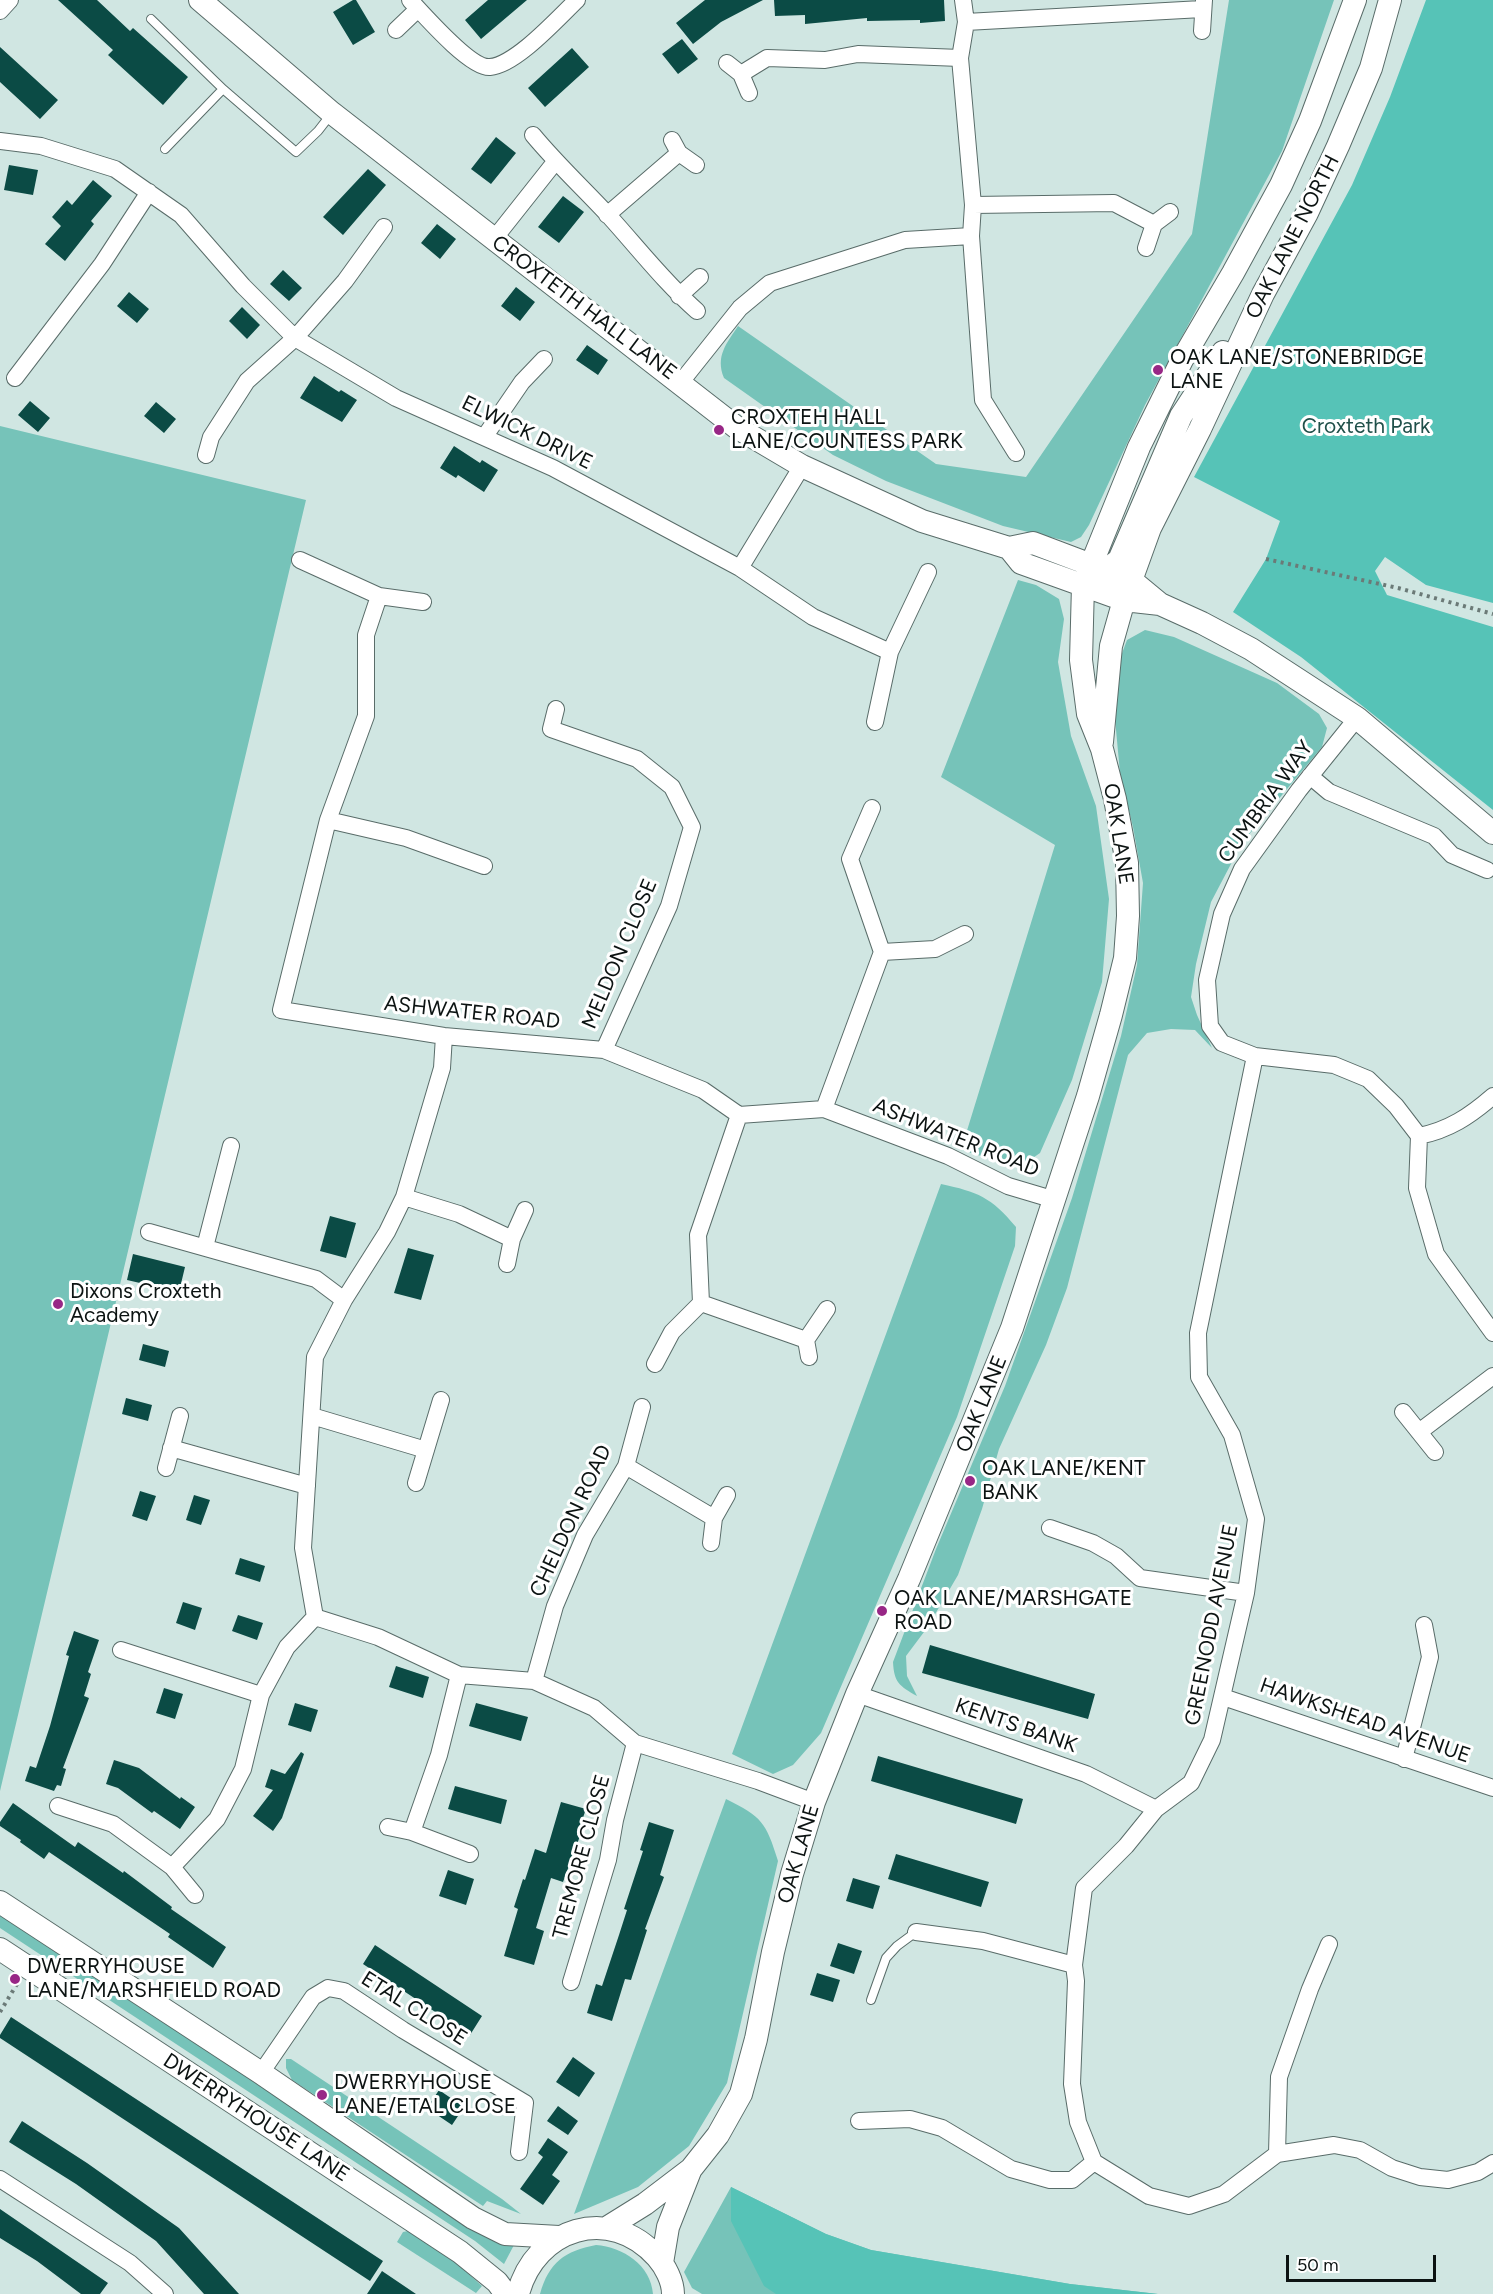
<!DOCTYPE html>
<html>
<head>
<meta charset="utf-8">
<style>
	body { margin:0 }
	#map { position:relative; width:1493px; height:2294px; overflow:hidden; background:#d0e6e2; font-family:Figtree,sans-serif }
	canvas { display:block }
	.scale { position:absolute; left:1286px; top:2255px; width:150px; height:27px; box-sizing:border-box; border:3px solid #0c1312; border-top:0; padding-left:8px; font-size:18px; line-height:21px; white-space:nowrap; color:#0c1312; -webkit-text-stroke:4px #fff; paint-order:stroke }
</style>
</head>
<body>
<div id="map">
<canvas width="1493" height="2294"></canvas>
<div class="scale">50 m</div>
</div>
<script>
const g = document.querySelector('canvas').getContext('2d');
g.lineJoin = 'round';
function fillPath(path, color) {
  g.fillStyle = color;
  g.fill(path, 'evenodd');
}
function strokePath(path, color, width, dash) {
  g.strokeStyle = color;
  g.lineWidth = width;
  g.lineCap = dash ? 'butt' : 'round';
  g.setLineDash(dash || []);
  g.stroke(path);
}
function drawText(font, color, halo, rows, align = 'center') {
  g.font = font + ' Figtree,sans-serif';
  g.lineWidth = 6;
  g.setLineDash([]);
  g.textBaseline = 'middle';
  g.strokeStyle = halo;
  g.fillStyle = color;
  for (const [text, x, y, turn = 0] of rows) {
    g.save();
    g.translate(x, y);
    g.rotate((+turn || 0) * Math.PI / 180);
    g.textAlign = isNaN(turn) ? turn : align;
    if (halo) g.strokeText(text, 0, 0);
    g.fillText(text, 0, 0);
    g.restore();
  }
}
fillPath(new Path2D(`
	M1229 0H1334L1282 151 1145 405 1089 525 1081 537 1071 542 1003 526 886 481 833 455 724 378C715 356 727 343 738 326L936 464 1026 477 1192 234Z
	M0 426 306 500 0 1791Z
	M1018 580 1036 585 1059 599 1064 619 1058 662 1071 736 1096 806 1109 899 1102 982 1072 1080 1040 1153 1027 1162 1008 1164 961 1150 1055 845 941 777Z
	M1145 630 1174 637 1277 683 1319 714 1327 728 1322 747 1242 843 1211 902 1196 964 1191 997 1197 1015 1212 1048 1195 1030 1171 1029 1147 1033 1128 1055 1067 1288 1046 1345 999 1449 982 1509 958 1575 927 1628 906 1656 907 1676 917 1696C899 1686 894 1682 893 1662L936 1549 1005 1386 1072 1198 1121 1036 1137 965 1143 883 1133 827 1120 773 1114 708 1118 664 1127 640Z
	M941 1184C978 1192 991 1197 1016 1227L1015 1246 957 1417 821 1733 793 1765 773 1774 732 1754Z
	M726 1799C762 1817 766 1822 778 1861L727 2083 689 2146 638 2187 574 2214Z
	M0 1913 457 2217 514 2245 504 2264 475 2241 0 1928Z
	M286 2059H291L502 2199 521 2214 487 2201 483 2206 292 2080 286 2068Z
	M731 2187 826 2234 871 2250 1070 2284 1158 2294H702L692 2288 684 2272Z
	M408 2231 452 2259 482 2286 476 2293 397 2242 403 2232Z
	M596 2245C623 2247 651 2265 653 2294H540C549 2262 565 2251 596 2245Z`), '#76c3b9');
fillPath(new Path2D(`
	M1426 0H1493V603L1426 585 1385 557 1375 571 1387 595 1493 627V810L1301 657 1233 612 1266 559 1280 521 1194 477 1352 185 1390 97Z
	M731 2187 826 2234 871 2250 1070 2284 1158 2294H776L764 2286 731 2221Z`), '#56c3b7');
fillPath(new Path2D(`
	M58 0H97L130 31 133 28 188 77 163 105 108 55 113 50Z
	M353 0H356L375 32 353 45 333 12Z
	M488 0H527L481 39 465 20Z
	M705 0H763L721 22 693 44 676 23Z
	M774 0H944L945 21 920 23V20L867 21V18L805 24V15L775 16Z
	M682 39 698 59 678 74 662 54Z
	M0 47 58 100 40 119 0 82Z
	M572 48 589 67 545 107 528 88Z
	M496 137 516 153 491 184 471 169Z
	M9 165 38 170 33 195 4 190Z
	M368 169 386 185 343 235 323 217Z
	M93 180 112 196 91 221 94 224 65 261 45 244 61 226 52 217 67 200 72 205Z
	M563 196 584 212 559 243 538 227Z
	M437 224 456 239 440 259 421 243Z
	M283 270 302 288 289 301 270 284Z
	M516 287 535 302 520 321 501 306Z
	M129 292 149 309 137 323 117 306Z
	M242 307 260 325 247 339 229 321Z
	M587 345 608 360 598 375 576 360Z
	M314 376 339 392 341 390 357 400 342 422 300 398Z
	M30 401 50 418 38 432 18 415Z
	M156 402 176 419 164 433 144 416Z
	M454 446 480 463 482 460 498 470 484 492 458 475 456 478 440 468Z
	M330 1216 356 1223 346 1258 320 1251Z
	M408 1248 434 1255 421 1300 394 1293Z
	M133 1254 185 1267 179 1292 127 1280Z
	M143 1344 169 1351 165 1367 139 1360Z
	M126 1398 152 1405 148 1421 122 1414Z
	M140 1491 156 1496 147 1521 132 1516Z
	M194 1495 210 1500 201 1525 186 1520Z
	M240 1558 265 1566 260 1582 235 1574Z
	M183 1602 202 1608 195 1630 176 1623Z
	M238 1615 263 1623 257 1640 232 1631Z
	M74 1631 99 1640 88 1672 91 1674 84 1696 89 1698 63 1768 66 1769 61 1786 57 1785 54 1791 25 1781 30 1766 36 1768 50 1726 69 1656 66 1655Z
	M930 1645 1095 1694 1088 1719 922 1673Z
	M396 1666 429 1677 423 1698 389 1687Z
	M164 1688 183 1694 175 1719 156 1713Z
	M295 1703 318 1710 311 1732 288 1725Z
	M476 1703 528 1717 521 1741 469 1726Z
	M301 1752 304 1754 282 1818 273 1831 253 1816 273 1790 265 1787 271 1769 285 1774Z
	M878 1756 1023 1799 1016 1824 871 1781Z
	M114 1760 139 1768 180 1799 181 1797 195 1807 180 1829 154 1811 152 1813 118 1788 106 1784Z
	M455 1786 507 1800 501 1824 448 1809Z
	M561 1802 586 1809 577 1835 580 1836 563 1882 551 1878 536 1928 544 1931 534 1965 504 1956 518 1909 514 1907 523 1879 525 1880 535 1849 546 1853Z
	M13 1803 75 1847 78 1842 123 1873 124 1871 172 1907 171 1909 226 1947 213 1968 168 1937 170 1934 49 1852 44 1859 20 1842 21 1840 0 1826V1822Z
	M649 1822 674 1830 660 1875 664 1877 645 1929 647 1930 631 1980 625 1979 612 2021 587 2013 596 1984 602 1986 619 1935 627 1910 624 1909 643 1851 640 1850Z
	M896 1854 989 1882 981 1907 888 1879Z
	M448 1870 474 1879 466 1905 439 1896Z
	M853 1878 880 1886 873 1909 846 1901Z
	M838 1943 862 1951 854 1974 830 1966Z
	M375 1945 482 2016 470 2035 363 1964Z
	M817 1973 840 1980 833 2002 810 1995Z
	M11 2017 383 2261 370 2281 0 2038V2035Z
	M573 2057 595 2073 579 2097 556 2082Z
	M439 2090 464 2107 452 2125 427 2108Z
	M558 2106 578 2121 568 2135 547 2121Z
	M22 2121 87 2163 179 2228 239 2294H204L156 2241 76 2184 9 2142Z
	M548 2138 568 2152 552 2175 560 2181 543 2205 520 2189 543 2157 538 2153Z
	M0 2209 108 2283 100 2294H81L37 2261 0 2238Z
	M382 2271 416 2294H367Z`), '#0b4b45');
const lane = new Path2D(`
	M151 19 223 89
	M165 149 223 89 296 152 318 131 332 113
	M871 2000 886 1958 897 1946 916 1932`);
const street = new Path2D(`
	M410 0C424 15 471 69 490 67 516 65 558 18 577 0
	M963 0 966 22 960 58 973 205 971 236 983 400 1016 453
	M0 11 10 0
	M966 22 1202 9
	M396 30 418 9
	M1202 31 1204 0
	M727 63 741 74 749 93
	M741 74 767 58 825 60 858 54 960 58
	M533 135C557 164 584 189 609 216 638 248 665 283 697 311
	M672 140 679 153 696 165
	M0 141 41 146 115 169 181 215 243 286 295 338 396 398 553 468 740 568 813 617 890 652
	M973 205 1114 203 1154 224
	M607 215 679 153
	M494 239 555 162
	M1146 248 1154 224 1170 212
	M679 296 700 277
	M15 378 102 264 149 192
	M681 382 740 308 770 283 905 240 971 236
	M485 436 522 382 544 359
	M206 455 211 437 247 381 295 338 345 281 384 227
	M300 560 379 596 423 602
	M740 568 802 466
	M379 596 366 635V716L328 820 281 1010 444 1036 604 1050 703 1090 739 1115 824 1109 948 1156 1008 1186 1055 1200
	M556 709 551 729 637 759 672 787 692 827 669 906 604 1050
	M1357 718 1299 790 1242 869 1222 914 1207 980 1210 1026 1222 1043 1255 1056 1334 1065 1368 1079 1396 1106 1419 1136 1417 1188 1436 1254 1493 1333
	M875 722 890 652 928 572
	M1310 776 1329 792 1434 836 1452 855 1487 870
	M328 820 406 838 484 866
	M882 952 935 949 965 934
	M1255 1056 1198 1333 1199 1377 1232 1435 1256 1519 1246 1593 1212 1740 1191 1783 1156 1809 1126 1846 1084 1888 1074 1965 1076 1981 1072 2084 1078 2122 1094 2162 1149 2196 1189 2206 1224 2194 1277 2154 1334 2145 1360 2150 1392 2168 1420 2177 1448 2180 1478 2172 1493 2163
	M824 1109 882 952 850 859 872 808
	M1419 1136C1449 1130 1470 1116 1493 1096
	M404 1197 459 1214 512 1239
	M149 1232 316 1279 344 1300
	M205 1247 231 1146
	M507 1264 512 1239 525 1210
	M701 1303 806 1340
	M809 1357 806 1340 827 1309
	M655 1364 672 1332 701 1303 698 1235 739 1115
	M1403 1412 1435 1452
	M312 1416 426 1450
	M1419 1432 1493 1376
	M171 1448 307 1486
	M626 1466 714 1518
	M166 1468 180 1416
	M416 1483 441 1400
	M1050 1528 1093 1543 1116 1556 1140 1578 1246 1593
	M711 1543 714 1518 727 1495
	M315 1617 303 1548 315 1357 344 1300 387 1232 404 1197 442 1068 444 1036
	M121 1650 261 1695
	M534 1681 555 1606 585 1535 626 1466 642 1407
	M857 1694 1086 1774 1156 1809
	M1223 1697 1493 1788
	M1404 1759 1430 1657 1424 1625
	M58 1806 113 1824 172 1867 195 1895
	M388 1827 412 1832 470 1854
	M412 1832 439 1755 459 1675
	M172 1867 217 1819 243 1769 261 1695 287 1647 315 1617 378 1637 459 1675 534 1681 594 1708 635 1743 758 1781 814 1802
	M916 1932 983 1941 1074 1965
	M571 1982 608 1860 615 1820 635 1743
	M261 2073 313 1997 328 1988 344 1991 403 2030 525 2103 519 2152
	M859 2121 910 2119 942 2128 1011 2169 1050 2180H1072L1094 2162
	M1277 2154 1279 2077 1310 1989 1329 1944
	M0 2179 130 2263 165 2294`);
const secondary = new Path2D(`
	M200 0 332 113 736 427 802 466 922 521 1009 548 1033 543 1041 546 1131 580 1160 604
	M1009 548 1021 563 1124 600 1160 604 1202 623 1251 649 1357 718 1493 833
	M1097 577 1119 560 1181 416 1223 352
	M1102 742 1111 646 1124 600 1150 528 1200 429 1263 294 1307 213 1338 146 1371 68 1390 0
	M0 1902 261 2073 473 2218 505 2234 559 2237
	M0 1949 460 2252 497 2282 506 2294
	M608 2227 645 2204 691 2169 718 2135 741 2094 756 2039 773 1952 792 1874 814 1802 857 1694 909 1579 1012 1328 1088 1096 1111 1015 1125 958 1128 916 1127 863 1115 799 1102 749 1088 714 1081 660 1083 585 1139 447 1182 360 1233 273 1281 185 1310 121 1355 0
	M662 2263 668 2227 690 2171
	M518 2294C535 2228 610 2204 657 2257 665 2266 673 2281 673 2294`);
strokePath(lane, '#596c69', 10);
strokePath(street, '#596c69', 18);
strokePath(secondary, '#596c69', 24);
strokePath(new Path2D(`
	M1266 559 1398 588 1493 614
	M0 2012 17 1984`), '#6b7a77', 4, [3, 4.5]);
strokePath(lane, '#fff', 8);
strokePath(street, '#fff', 16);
strokePath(secondary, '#fff', 22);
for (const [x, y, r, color] of [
	[1158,370,6,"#982786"],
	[719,430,6,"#982786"],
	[58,1304,6,"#982786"],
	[970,1481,6,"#982786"],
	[882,1611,6,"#982786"],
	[15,1979,6,"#982786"],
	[322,2095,6,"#982786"]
]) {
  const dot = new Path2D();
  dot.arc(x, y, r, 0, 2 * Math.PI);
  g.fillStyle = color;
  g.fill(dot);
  strokePath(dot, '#fff', 2);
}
drawText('21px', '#0c1312', '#fff', [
	["OAK LANE NORTH",1293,237,-63],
	["CROXTETH HALL LANE",584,308,37],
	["ELWICK DRIVE",527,433,26],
	["CUMBRIA WAY",1266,802,-54],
	["OAK LANE",1118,834,81],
	["MELDON CLOSE",620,954,-67],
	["ASHWATER ROAD",472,1013,6],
	["ASHWATER ROAD",956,1138,22],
	["OAK LANE",982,1404,-68],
	["CHELDON ROAD",571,1521,-65],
	["GREENODD AVENUE",1212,1625,-79],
	["HAWKSHEAD AVENUE",1365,1721,19],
	["KENTS BANK",1016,1726,19],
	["OAK LANE",799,1854,-74],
	["TREMORE CLOSE",582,1857,-75],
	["ETAL CLOSE",414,2009,32],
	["DWERRYHOUSE LANE",256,2118,33]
]);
drawText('21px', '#0c1312', '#fff', [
	["OAK LANE/STONEBRIDGE",1170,358],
	["LANE",1170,382],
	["CROXTEH HALL",731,418],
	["LANE/COUNTESS PARK",731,442],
	["Dixons Croxteth",70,1292],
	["Academy",70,1316],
	["OAK LANE/KENT",982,1469],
	["BANK",982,1493],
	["OAK LANE/MARSHGATE",894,1599],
	["ROAD",894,1623],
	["DWERRYHOUSE",27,1967],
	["LANE/MARSHFIELD ROAD",27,1991],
	["DWERRYHOUSE",334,2083],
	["LANE/ETAL CLOSE",334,2107]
], 'left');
drawText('21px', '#20504a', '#fff', [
	["Croxteth Park",1366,427]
]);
</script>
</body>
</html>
